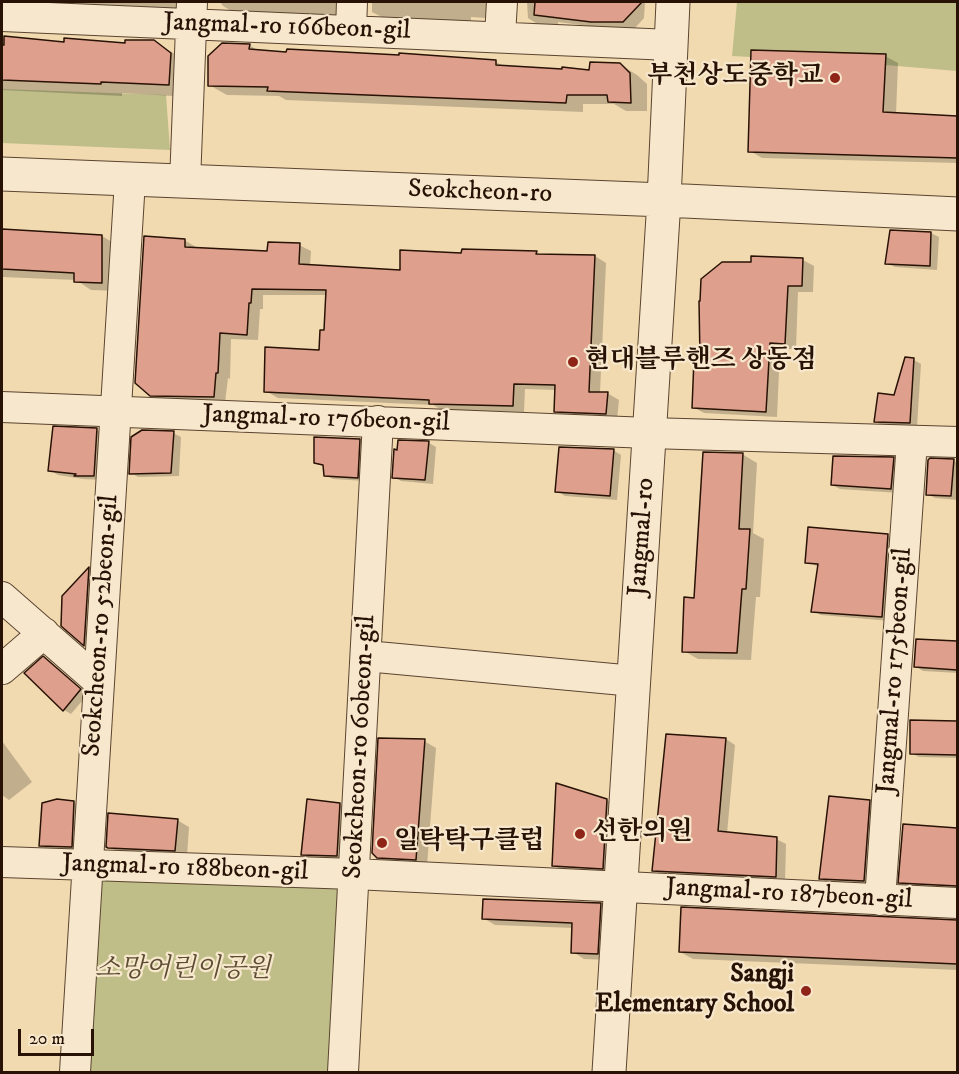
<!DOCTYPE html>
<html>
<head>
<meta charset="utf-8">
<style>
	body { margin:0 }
	#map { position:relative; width:959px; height:1074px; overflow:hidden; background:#f2dab0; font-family:"IM FELL DW Pica",serif }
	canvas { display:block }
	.frame { position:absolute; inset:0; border:3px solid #281205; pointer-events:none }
	.scale { position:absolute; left:18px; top:1029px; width:76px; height:27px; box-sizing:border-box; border:3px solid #281205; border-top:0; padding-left:8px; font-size:18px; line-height:21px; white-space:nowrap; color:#281205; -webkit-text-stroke:4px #f7e7cc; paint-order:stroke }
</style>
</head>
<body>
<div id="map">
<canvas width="959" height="1074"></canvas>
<div class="frame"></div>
<div class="scale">20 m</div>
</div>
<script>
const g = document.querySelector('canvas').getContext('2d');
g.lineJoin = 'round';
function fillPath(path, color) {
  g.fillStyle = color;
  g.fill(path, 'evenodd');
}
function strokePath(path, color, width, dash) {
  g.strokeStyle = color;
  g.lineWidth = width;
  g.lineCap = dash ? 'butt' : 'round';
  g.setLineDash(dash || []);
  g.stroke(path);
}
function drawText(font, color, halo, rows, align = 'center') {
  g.font = font + ' "IM FELL DW Pica","Noto Serif KR",serif';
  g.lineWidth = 4.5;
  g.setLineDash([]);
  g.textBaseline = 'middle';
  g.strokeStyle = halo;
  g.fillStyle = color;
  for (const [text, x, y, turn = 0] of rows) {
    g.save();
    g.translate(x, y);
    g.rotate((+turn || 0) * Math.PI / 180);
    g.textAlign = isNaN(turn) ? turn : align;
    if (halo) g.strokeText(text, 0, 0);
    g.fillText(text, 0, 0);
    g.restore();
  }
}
fillPath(new Path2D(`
	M737 2H957V71L873 64 732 56Z
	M2 89 166 95 170 150 2 143Z
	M87 866 354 874 343 1072H75Z`), '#bfbe88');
fillPath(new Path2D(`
	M75 2H194L183 15 92 12Z
	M220 2H347V18L245 19 223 6Z
	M372 2H493L486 18 471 17V23L384 18 372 12Z
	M527 2H645L644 18 635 28H604L558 22V26L539 25 528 18Z
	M2 38 65 43 127 44 153 42 175 54 190 97 122 93V96L2 90Z
	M249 45 259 51 496 62 505 67 591 72 619 64 637 75 647 84V111H626L614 104H583V112L286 100 279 96 227 95 209 85Z
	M885 56 898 63 896 114 958 117V163L762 158 750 151Z
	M2 231 102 236 117 245V291L91 290 76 280 2 277Z
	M892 231 931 233 939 237 937 270 895 267 887 263Z
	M184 240 196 247V249L269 252 299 245 311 251 310 267 401 272 463 254 536 252 542 255 595 256 606 263 600 393H607L619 400 617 420 567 417 555 411 556 390 525 389 524 412 442 410 433 405 278 398 266 391 320 351 326 332 327 295H263V309H260L258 340 231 339 230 379 228 378 225 403 163 401 151 394Z
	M803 260 814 266 813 292H798L796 349H780L777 417 704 413 693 407 702 361 752 263Z
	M914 360 921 364 917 427 884 426 876 422 895 397Z
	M55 428 97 430 105 434 102 480 83 479 58 475 50 470Z
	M173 433 181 437 179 476 138 477 131 473Z
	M359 440 367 445 365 481 333 479 325 475V467L315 462Z
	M429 443 436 447 433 484 401 481 394 477Z
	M613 450 621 455 617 500 565 496 557 491Z
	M742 454 757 463 753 533 764 539 760 597H756L751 660 698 659 684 651 695 599Z
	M893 459 901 463 899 493 840 489 832 485Z
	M954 461 958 463V500L935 498 927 494Z
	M888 536 895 540 890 621 821 615 813 611 819 567 807 562Z
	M89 569 96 573 91 648 62 625 63 597Z
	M917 640 958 642V673L923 671 915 666Z
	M44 658 88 694 71 714 64 710Z
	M911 722H958V758L919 757 911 753Z
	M726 739 735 745 727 834 776 839 786 844 785 882 664 876 654 870Z
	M2 741 32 782 9 800 2 795Z
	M424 741 436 748 427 866 390 864 378 857Z
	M607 800 619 807 614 875 565 872 553 865Z
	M57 801 74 802 82 807 79 851 48 850 40 845Z
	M869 802 877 806 871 885 828 883 820 878Z
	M340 804 347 809 345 860 310 859 302 854Z
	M177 820 189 827 187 856 119 853 108 846Z
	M904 826 958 830V891L912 889 900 882Z
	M600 905 612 911 609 960 584 959 573 952 574 928 495 925 483 918Z
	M682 909 958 922V970L693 959 680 952Z`), '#0003');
const building = new Path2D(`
	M535 2H642L623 22H591L534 15Z
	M4 36 64 42V38L125 43V40H154L171 53 169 85 101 82V84L2 80V45H4Z
	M222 43 250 44 249 49 286 52 287 49 399 55V53L496 60V65L562 69V67L589 70 590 62 620 63 630 73 631 103 608 102 607 95H567L566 103 267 91 268 87 208 86V56Z
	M751 50 886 54 883 112 957 116V158L748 152Z
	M2 229 102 235V283L74 282V273L2 269Z
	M890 230 931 232 930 266 885 264Z
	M144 236 185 239V247L267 251 268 242 300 243 299 264 400 270V250L461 253 462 249 537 251 536 254 595 255 589 392H608L606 414 554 412 555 385 514 384 513 406 429 404V400L264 392 265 347 319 350 320 330H324L326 290 252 289 251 303H249L247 335 220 333 218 373H216L214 397 150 396 135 383Z
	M751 256 803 258 802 286H788L785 344 770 343 766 412 692 408 694 359H700L699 301H700L701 279 722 262H751Z
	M905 357 914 358 910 423 874 422 878 393 894 395Z
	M53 426 97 428 94 476H74L76 474 48 471Z
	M142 430 174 431 171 473 129 474 131 437Z
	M314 437 360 439 358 478 324 476 323 465 314 463Z
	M398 440 429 441 425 480 392 478 394 449 397 450Z
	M559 447 614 449 610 496 555 492Z
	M703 452 743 453 739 529H750L746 589H742L737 653 682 652 684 597 694 598Z
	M833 456 894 457 891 489 831 485Z
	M930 458 954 459 951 496 926 495 928 460Z
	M808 527 888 534 882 617 811 612 818 564 805 563Z
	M89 567 84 646 61 626 62 596Z
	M916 639 957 641V670L914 667Z
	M43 656 81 689 63 711 24 673Z
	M910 720 957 721V755L910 754Z
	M666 734 726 738 718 831 777 837 776 877 652 871Z
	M378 738 425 739 416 860 377 858 372 853Z
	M556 783 607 799 603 869 552 866Z
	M829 796 870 800 864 881 819 879Z
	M57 799 74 801 72 847 39 846 42 803Z
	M307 799 340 803 337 856 301 855Z
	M108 813 178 819 175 851 108 848 106 847Z
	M903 824 957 828V886L898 883Z
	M483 899 601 903 598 954 571 953 572 923 482 919Z
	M681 907 957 920V964L679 952Z`);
fillPath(building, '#dea08d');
strokePath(building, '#281205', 1.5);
const minor = new Path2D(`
	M2 16 671 45
	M351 30 352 2
	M500 36 502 2
	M185 182 192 2
	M2 407 649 433 958 442
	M2 597 98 681
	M366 656 634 681
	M2 669 44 633
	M2 862 354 874 958 903
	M880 900 912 441
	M75 1072 130 180
	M343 1072 378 421`);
const tertiary = new Path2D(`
	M2 174 664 200 958 214
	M609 1072 664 200 673 2`);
strokePath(minor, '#5a4430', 32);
strokePath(tertiary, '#5a4430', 35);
strokePath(minor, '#f7e7cc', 30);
strokePath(tertiary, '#f7e7cc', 33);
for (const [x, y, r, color] of [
	[835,78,6,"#8f2418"],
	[573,362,6,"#8f2418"],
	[580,834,6,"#8f2418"],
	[382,843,6,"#8f2418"],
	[806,991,6,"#8f2418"]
]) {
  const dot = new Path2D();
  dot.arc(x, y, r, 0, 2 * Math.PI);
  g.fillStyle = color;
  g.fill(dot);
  strokePath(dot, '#f7e7cc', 2);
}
drawText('26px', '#281205', '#f7e7cc', [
	["Jangmal-ro 166beon-gil",287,28,2],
	["Seokcheon-ro",480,193,2],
	["Jangmal-ro 176beon-gil",326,420,2],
	["Jangmal-ro",643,537,-86],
	["Seokcheon-ro 52beon-gil",102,626,-86],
	["Jangmal-ro 175beon-gil",896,671,-86],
	["Seokcheon-ro 60beon-gil",361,747,-87],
	["Jangmal-ro 188beon-gil",185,869,2],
	["Jangmal-ro 187beon-gil",789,895,3]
]);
drawText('bold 26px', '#281205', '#f7e7cc', [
	["부천상도중학교",823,78,"right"],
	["현대블루핸즈 상동점",585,362],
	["선한의원",592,834],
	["일탁탁구클럽",394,843],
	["Sangji",794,976,"right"],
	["Elementary School",794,1006,"right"]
], 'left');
drawText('italic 26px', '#5d4e33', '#f7e7cc', [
	["소망어린이공원",183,971]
]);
</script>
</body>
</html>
